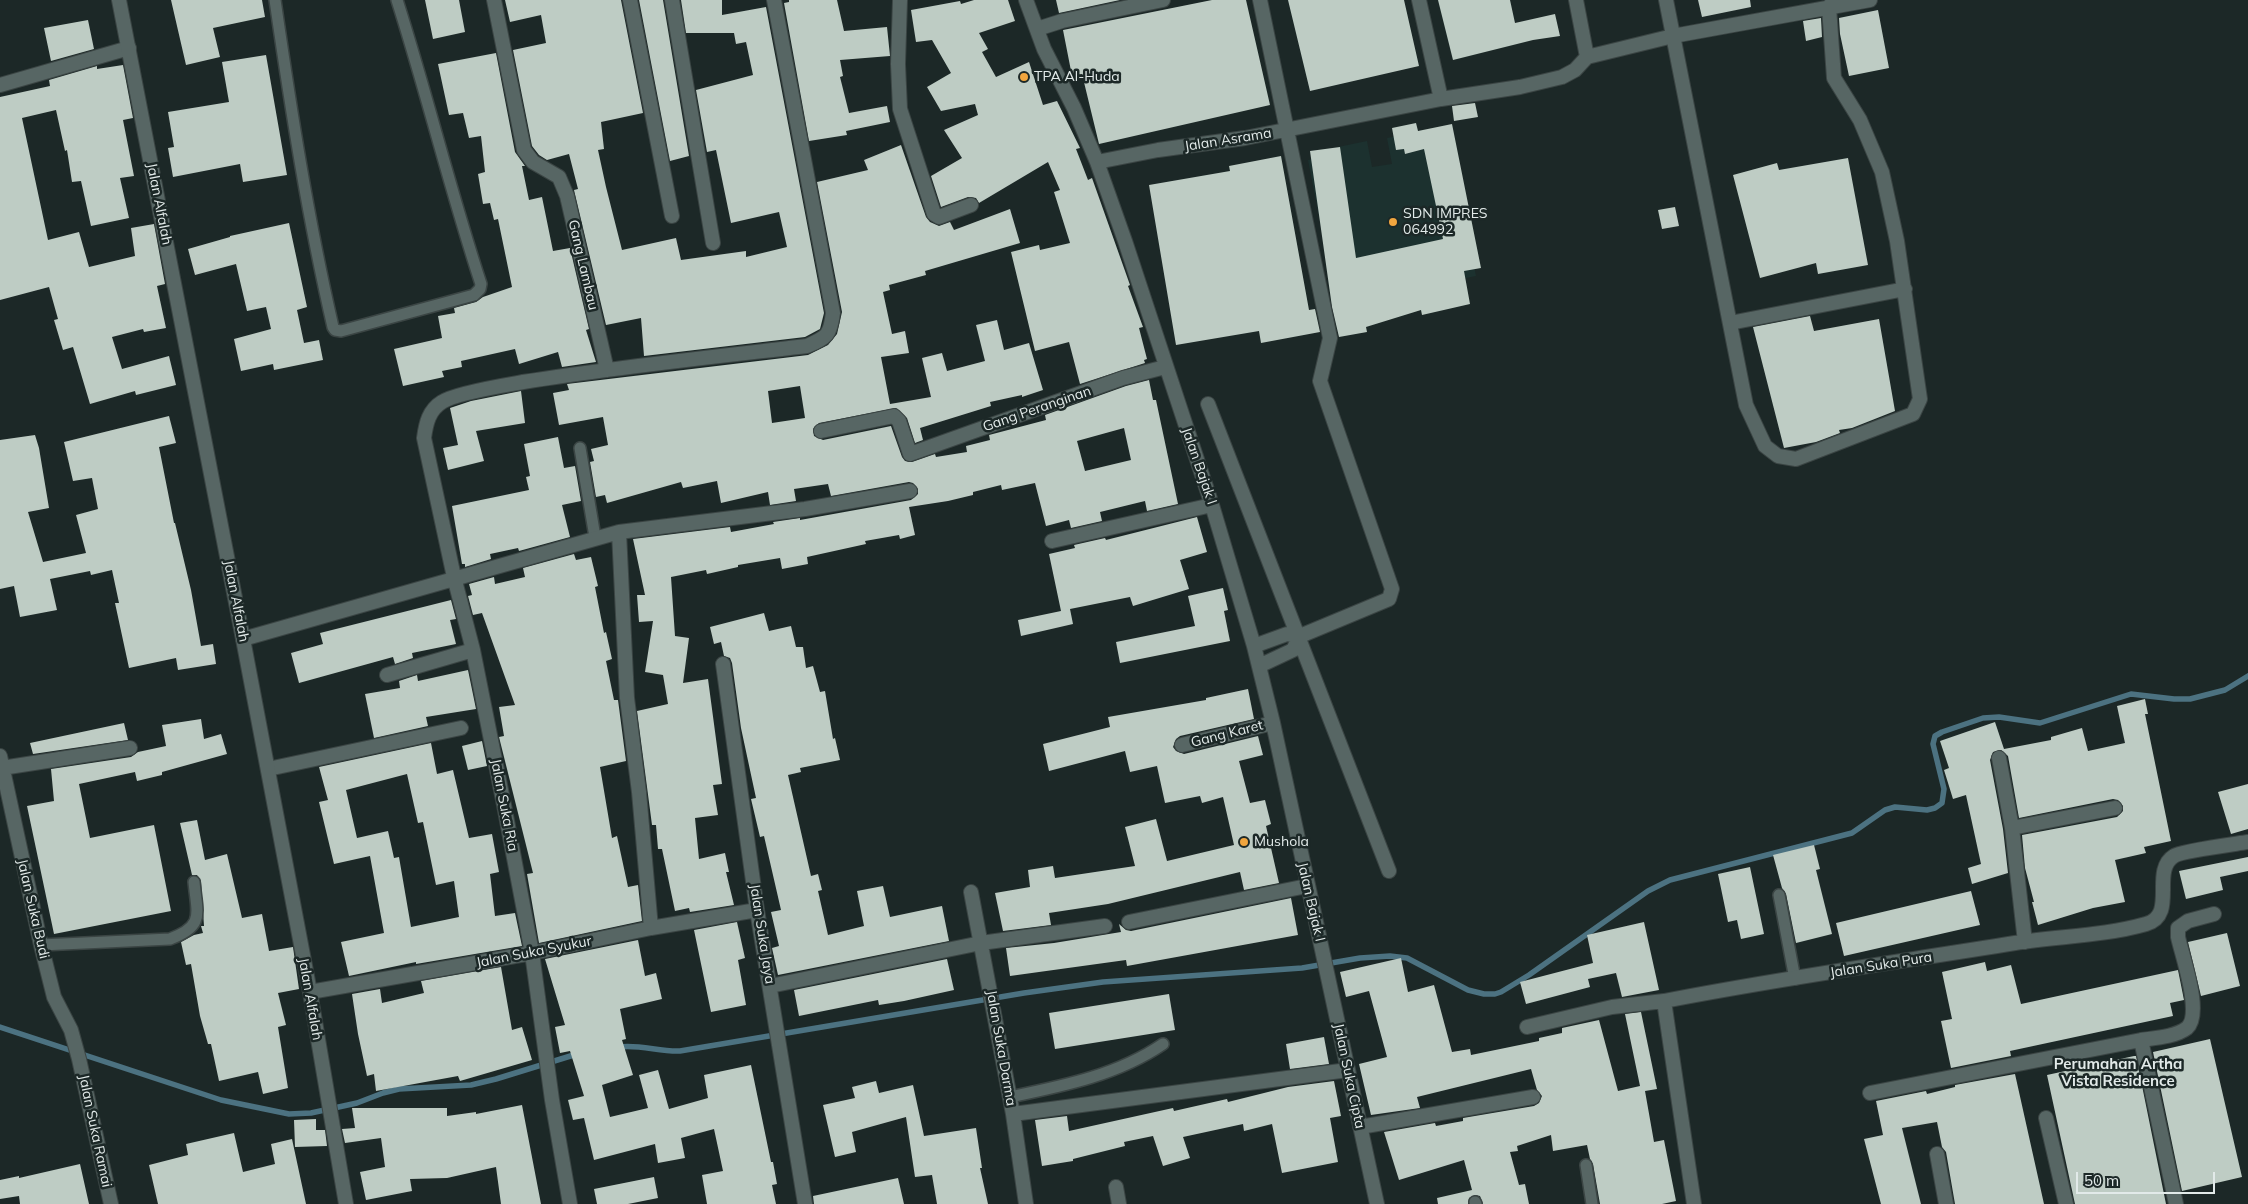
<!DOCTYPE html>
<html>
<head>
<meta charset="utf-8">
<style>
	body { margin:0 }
	#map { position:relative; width:2248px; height:1204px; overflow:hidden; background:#1c2827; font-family:Mulish,sans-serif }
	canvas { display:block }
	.scale { position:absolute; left:2076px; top:1172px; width:139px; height:22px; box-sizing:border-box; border:2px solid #e2eae9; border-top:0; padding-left:6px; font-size:15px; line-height:18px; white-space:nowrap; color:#e2eae9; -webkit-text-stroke:4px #1c2827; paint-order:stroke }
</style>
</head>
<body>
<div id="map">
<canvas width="2248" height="1204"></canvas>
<div class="scale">50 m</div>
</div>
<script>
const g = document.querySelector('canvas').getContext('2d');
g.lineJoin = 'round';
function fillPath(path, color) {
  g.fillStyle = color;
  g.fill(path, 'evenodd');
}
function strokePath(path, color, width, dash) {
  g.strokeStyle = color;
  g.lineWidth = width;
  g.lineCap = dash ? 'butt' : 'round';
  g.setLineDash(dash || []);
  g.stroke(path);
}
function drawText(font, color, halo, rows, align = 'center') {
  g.font = font + ' Mulish,sans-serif';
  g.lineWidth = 5;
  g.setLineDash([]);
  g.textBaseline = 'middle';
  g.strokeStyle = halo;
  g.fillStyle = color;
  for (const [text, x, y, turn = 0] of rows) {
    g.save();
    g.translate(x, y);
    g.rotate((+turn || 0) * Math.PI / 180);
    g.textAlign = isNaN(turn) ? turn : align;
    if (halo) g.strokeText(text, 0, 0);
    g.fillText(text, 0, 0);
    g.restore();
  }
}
fillPath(new Path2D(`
	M1415 133 1448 134 1476 276 1336 303 1308 160 1339 154 1338 147 1367 141 1372 167 1392 164 1387 138Z`), '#1c312f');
strokePath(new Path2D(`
	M0 1027 221 1100 289 1114 311 1113 357 1103 383 1093 399 1089 471 1085 496 1079 577 1054
	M619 1047C639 1044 660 1052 680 1051L1024 993 1103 982 1302 968 1360 958 1390 956 1407 958 1468 990 1484 994H1495L1501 992 1529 975 1648 891 1670 880 1852 833 1885 810 1895 807 1927 810 1935 808 1942 803 1944 789 1933 744 1935 736 1942 732 1983 718 1999 717 2040 723 2131 694 2174 699H2190L2225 690 2248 676`), '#4c7281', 5.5);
fillPath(new Path2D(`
	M171 0H262L265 17 213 28 220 57 186 65Z
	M425 0H459L465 32 433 39Z
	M505 0H621L643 113 601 122 604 149 598 150 606 187 622 250 676 238 681 260 746 251V257L787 247 779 212 731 223 716 150 707 152 696 90 753 75 746 42 736 44 734 33H686L681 0H722V15L766 7 824 313 820 329 805 337 644 356 641 318 606 325 574 190 578 189 569 154 547 160 539 155 532 146 513 50 546 43 541 15 510 22Z
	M639 0H663L689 156 670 161Z
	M789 0H837L844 31 887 27 890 56 840 60 843 76 840 77 849 113 887 106 890 122 846 131 847 135 809 141 784 3 789 2Z
	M974 0H1008L1015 21 979 33 988 49 982 52 996 77 1029 62 1043 105 1057 101 1080 148 1076 149 1088 180 1092 178 1130 285 1128 286 1143 327 1139 328 1147 359 1144 360 1145 363 1080 384 1069 342 1035 351 1011 252 1039 245 1040 250 1070 243 1054 192 1060 190 1048 162 979 203 976 198 968 197 941 207 931 176 962 158 944 130 978 115 975 104 941 111 927 87 951 73 932 40 916 42 911 10 960 1 961 4Z
	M1056 0H1120L1059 13Z
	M1212 0H1246L1270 105 1099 144 1082 74 1072 76 1063 30Z
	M1288 0H1404L1419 66 1310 91Z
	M1438 0H1510L1515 23 1555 14 1560 36 1533 40 1453 60Z
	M1698 0H1750L1751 7 1702 17Z
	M1878 10 1889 68 1849 76 1840 34 1839 18Z
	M1821 18 1822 37 1806 41 1803 21Z
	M88 20 94 49 51 61 44 28Z
	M496 53 515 152 525 166H522L529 200 542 197 553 251 570 248 589 329 586 330 596 362 562 367 558 352 519 364 515 349 461 361 462 367 442 371 444 377 403 386 394 349 442 338 438 316 455 313 454 308 476 302 483 297 512 287 498 219 494 220 490 203 483 204 478 174 485 172 481 136 469 138 463 113 449 115 438 64Z
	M266 55 287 175 243 182 240 164 173 177 168 148 174 147 168 112 229 102 222 62Z
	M123 65 133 118 123 120 134 176 120 178 129 218 91 226 81 181 72 182 67 150 65 151 56 110 22 118 48 240 79 232 89 267 135 256 131 228 154 224 165 284 157 286 166 328 144 332 143 329 112 337 122 369 169 356 176 385 136 395 135 391 90 404 73 347 63 350 54 320 58 319 49 287 0 300V97L50 86 49 80 97 66V69Z
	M1475 103 1478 117 1454 121 1452 106Z
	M1416 123 1418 131 1452 124 1481 268 1464 271 1470 304 1422 315 1421 310 1366 327 1367 332 1339 337 1332 307 1310 151 1340 147 1356 258 1443 239 1424 149 1405 154 1404 149 1396 150 1392 128Z
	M901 145 926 217 930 222 939 226 950 222 954 230 1010 209 1020 243 925 271 926 275 889 285 890 290 883 292 892 334 905 331 909 353 881 357 890 404 931 397 922 358 942 353 947 371 985 361 976 325 997 320 1004 350 1029 343 1043 390 1022 397V395L990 402 991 406 920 428 923 440 915 443 907 418 896 408 819 423 813 429 814 436 823 440 891 426 902 457 905 461 912 462 935 454 936 457 967 452 966 446 990 440 989 435 1046 420 1045 415 1126 386 1149 380 1153 400H1156L1178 504 1147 511 1145 501 1100 512 1102 521 1071 528 1069 520 1046 526 1035 483 1002 490 1001 485 973 492V495L948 501 909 507 915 535 900 539 899 535 865 541 866 544 807 557 808 564 782 569 780 558 738 565V567L707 574 706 570 671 577 675 636 689 638 683 683 708 679 722 784 713 785 718 815 695 818 699 859 725 853 729 872H726L734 905 690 912 689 908 675 911 662 849H658L656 825H652L637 711 668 704 663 675 645 672 653 621 639 622 637 595H645L633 539 730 527 731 532 774 524 773 522 800 518V520L911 500 918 494V489L913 483 909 482 831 496 828 484 794 489 796 501 770 505 768 492 721 503 717 481 683 488 681 482 607 503 605 495 596 497 590 462 594 461 591 449 608 445 603 417 559 425 553 393 569 390 567 384 808 355 828 345 837 334 842 312 817 182 868 170 864 160ZM800 386 805 418 772 423 768 391ZM1124 428 1131 460 1085 471 1077 441Z
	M1281 156 1309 310 1315 309 1320 332 1261 343 1259 331 1176 345 1149 185 1230 171 1229 166Z
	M1848 158 1868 265 1818 274 1816 263 1760 278 1733 175 1777 163 1779 170Z
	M1675 207 1679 226 1662 229 1658 210Z
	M289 223 307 307 297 310 304 343 319 340 323 360 274 370 273 364 241 371 234 339 271 329 266 307 247 311 236 264 195 275 188 249 230 237V236Z
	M1810 316 1814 331 1879 319 1895 411 1852 428 1839 430 1840 433 1816 442 1784 448 1753 327Z
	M521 391 525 423 476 431 484 461 448 470 443 448 458 445 450 408 471 401Z
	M169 416 176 443 159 447 174 523H175L191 590 201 646 213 644 216 664 178 670 176 658 129 668 115 603H119L112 570 91 575 90 571 50 579 57 610 20 617 14 586 0 589V440L35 435 39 448 49 508 28 512 43 562 86 553 76 515 98 509 92 478 73 481 64 442Z
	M558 437 564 468 575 466 581 501 562 505 570 537 519 551 518 548 490 554 491 559 465 567V564H462L452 506 529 490 526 477 530 476 524 444Z
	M1197 517 1207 552 1180 560 1189 589 1133 606 1130 597 1070 609 1073 624 1021 636 1018 620 1061 611 1049 554 1075 548 1074 545 1105 538 1106 540Z
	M574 554 576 560 591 557 598 586 595 587 604 633 606 632 612 659 606 661 614 700H618L626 761 600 767 612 838 617 836 628 887 638 885 642 921 539 943 527 874 533 873 499 737 504 736 499 707 515 705 482 613 473 615 468 596 472 595 469 584 494 577 495 584 525 577 523 568Z
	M1223 588 1228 610 1224 611 1230 641 1120 663 1116 642 1195 626 1188 596Z
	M451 600 456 619 450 620 456 644 412 653 413 658 395 664 393 657 299 683 291 653 323 644 320 633Z
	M764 613 769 631 791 626 796 647H803L806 668 813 666 820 692 825 691 833 739 835 738 840 760 800 768 801 772 788 775 811 876 818 874 822 890 818 891 828 935 864 926 857 891 883 886 890 917 942 906 949 941 778 975 772 948 779 946 771 912 781 910 764 836 760 837 751 799 756 798 741 728 732 663 730 658 724 656 721 642 714 644 710 627Z
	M468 670 476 709 426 717 428 726 374 738 365 694 400 688 399 681 417 675 418 681Z
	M1248 689 1254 719 1180 736 1176 739 1173 747 1176 751 1184 754 1258 736 1263 755 1239 761 1250 803 1265 800 1271 824 1266 826 1279 883 1244 890 1240 872 1108 904 1049 913 1051 925 1003 931 995 893 1030 887 1028 870 1053 866 1055 878 1135 866 1125 827 1156 819 1167 861 1234 845 1223 797 1202 803 1200 796 1165 803 1157 766 1130 772 1125 751 1049 771 1043 744 1110 727 1108 717 1206 700V698Z
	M2145 699 2148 714H2145L2171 841 2144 847 2146 853 2115 860 2125 902 2093 908 2038 925 2032 902H2034L2025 868 2022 835 2117 817 2123 811V806L2118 800 2113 799 2019 818 2008 756 2001 750 1993 752 1990 760 2003 829 2008 873 1972 884 1968 868 1981 864 1966 795 1953 799 1944 770 1949 768 1940 741 1995 722 2004 749 2051 740V737L2082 728 2088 751 2125 743 2117 706Z
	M201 719 204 739 221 734 227 754 162 772V775L137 781 135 772 79 784 90 838 154 825 171 911 54 934 27 806 54 801 51 769 131 757 138 752 166 746 162 725Z
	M124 723 128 740 33 754 30 743Z
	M482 741 487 766 468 770 462 746Z
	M431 743 437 774 453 770 469 838 492 834 499 872 490 874 495 916 515 913 522 946 416 964V962L349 976 341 942 384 933 370 856 334 864 319 802 328 800 319 767ZM407 774 418 823 423 822 436 885 454 881 459 917 411 927 399 857 394 858 388 831 357 838 346 790Z
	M2248 784V829L2231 834 2218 792Z
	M197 820 205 860 227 854 242 918 262 914 269 951 293 947 299 989 278 993 286 1025 278 1027 288 1088 263 1094 258 1072 219 1081 211 1044H208L200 1016 191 964 186 965 181 942 194 935 203 933 201 926H204L201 881 197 875H192L180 823Z
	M1814 845 1820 869 1816 870 1832 934 1796 943 1786 894 1782 888 1773 855Z
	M2248 857V871L2220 877 2223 890 2186 899 2179 871Z
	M1750 867 1764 934 1741 939 1737 920 1728 922 1718 874Z
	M1971 891 1980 925 1844 956 1836 923Z
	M1291 898 1298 935 1127 966 1126 960 1010 976 1006 948 1054 943 1121 932 1119 924 1126 930 1131 931Z
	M737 922 745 958 738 960 746 1005 711 1012 694 930Z
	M1644 922 1659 990 1622 997 1616 973 1588 979 1590 987 1526 1004 1520 982 1593 963 1587 935Z
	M2227 933 2240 986 2201 996 2188 942Z
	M638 940 645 976 656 973 662 999 620 1009 626 1039 622 1040 633 1075 602 1085 610 1117 648 1108 639 1075 658 1070 669 1109 708 1098 704 1075 751 1065 771 1162H773L777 1184 772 1185 776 1204H707L702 1175 723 1171 714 1129 681 1138 685 1158 658 1163 655 1144 594 1160 584 1118 573 1120 568 1100 584 1096 570 1051 560 1053 555 1027 565 1025 545 959Z
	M1401 958 1408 992 1434 985 1452 1052 1470 1049 1471 1055 1539 1041V1038L1562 1033V1028L1599 1020 1618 1091 1640 1086 1625 1014 1641 1012 1657 1089 1645 1091 1654 1142 1664 1140 1676 1201 1662 1204H1600L1593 1164 1590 1159 1587 1145 1553 1151 1551 1135 1517 1146 1518 1151 1510 1152 1519 1185 1525 1184 1529 1204H1483L1480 1196 1475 1195 1469 1198 1468 1204H1438L1437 1198 1472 1190 1464 1160 1399 1180 1384 1132 1435 1123 1436 1126 1463 1121V1118L1534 1106 1539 1103 1542 1096 1537 1090 1531 1069 1417 1097 1420 1108 1371 1115 1359 1064 1387 1057 1369 991 1346 997 1340 972Z
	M947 959 954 990 904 1001 879 1005 878 1000 799 1016 794 990Z
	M1985 962 1987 971 2011 965 2021 1004 2178 970 2184 1000 2170 1003 2173 1016 2010 1051 2011 1056 1951 1068 1941 1021 1952 1019 1942 972Z
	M501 967 512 1030 522 1027 532 1060 460 1081 458 1076 376 1091 374 1074 367 1076 358 1034 352 994 380 989 382 1003 424 993 421 981Z
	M1169 994 1175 1030 1055 1049 1049 1013Z
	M1324 1037 1329 1064 1290 1069 1286 1044Z
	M2210 1039 2242 1177 2182 1191 2153 1052Z
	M2134 1056H2136L2166 1204H2075L2047 1075Z
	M2015 1074 2044 1204H1955L1946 1152 1942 1147 1937 1122 1902 1128 1921 1204H1881L1864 1139 1883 1135 1876 1101 1926 1091 1927 1094 1955 1087V1085Z
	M876 1081 879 1093 913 1085 924 1136 976 1128 982 1168H980L988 1204H937L932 1175 915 1177 906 1117 852 1132 856 1152 835 1157 823 1105 855 1098 852 1087Z
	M1334 1081 1341 1116 1330 1118 1338 1162 1282 1173 1272 1124 1244 1131 1243 1124 1183 1137 1190 1158 1163 1166 1153 1136 1124 1142 1125 1146 1073 1159V1161L1042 1166 1035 1120 1067 1116 1069 1131 1173 1108 1174 1111 1227 1099 1228 1102 1288 1087Z
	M522 1105 541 1204H501L496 1167 447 1178 410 1179 412 1191 366 1200 360 1172 385 1167 381 1138 345 1143 342 1129 355 1128 352 1108H447V1116L476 1112V1114Z
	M316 1119V1130H325L327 1146 295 1147 294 1120Z
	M234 1133 243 1172 275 1164 271 1144 292 1139 306 1204H158L149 1165 188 1155 186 1144Z
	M80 1164 89 1204H20L19 1196 0 1199V1180L19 1176V1178Z
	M654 1177 658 1198 628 1204H597L594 1189Z
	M898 1178 904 1204H814L813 1196Z`), '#beccc4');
const service = new Path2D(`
	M275 0C291 110 308 219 333 327L335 330 341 331 474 295 480 289 481 284C450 190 427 94 397 0
	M580 448 595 537
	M1779 895 1795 979
	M41 945 170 939C205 926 197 914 194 882
	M1010 1097C1063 1086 1118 1075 1163 1044
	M1586 1165 1592 1204
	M1475 1202 1476 1204`);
const minor = new Path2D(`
	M494 0 524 150 533 162 559 177 567 196 607 370
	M630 0 672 216
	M672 0 713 243
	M900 0 898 64 900 109 934 214 939 217 971 205
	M1026 0 1044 49 1074 108 1097 162 1125 241 1212 505 1254 646 1273 723 1377 1204
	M1419 0 1441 99
	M1576 0 1587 57
	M1666 0 1746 405 1765 446 1778 456 1796 459 1913 414 1920 399 1897 241 1882 172 1860 120 1834 78 1829 7 1834 0
	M1037 29 1062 21 1163 0
	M0 85 129 48
	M1097 162 1158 150 1245 138 1441 99 1520 87 1562 77 1575 70 1587 57 1673 36 1870 0
	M1730 323 1905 289
	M1208 404 1389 871
	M821 431 894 416 899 421 910 454 1123 378 1165 367
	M619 532 805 509 910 491
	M1052 541 1212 505
	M243 639 619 532 627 698 639 792 651 928
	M1254 646 1287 634 1300 636 1389 599 1392 589 1320 381 1330 338 1260 0
	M723 664 757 910 805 1204
	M1259 666 1293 650 1300 636
	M387 675 473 650
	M1182 745 1273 723
	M0 756 41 945 54 997 71 1030 79 1059 111 1204
	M1999 758 2012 828 2025 942
	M2 768 130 748
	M268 769 461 728
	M2012 828 2115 808
	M971 892 1013 1114 1026 1204
	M1129 922 1307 886
	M770 986 981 943 1105 926
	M310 992 532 953 651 928 757 910
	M1527 1027 1612 1007 1664 1001
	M2141 1040C2155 1038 2175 1037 2187 1028 2203 1014 2182 956 2178 937V928L2188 921 2214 914
	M1870 1093 2141 1040 2176 1204
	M1013 1114 1348 1070
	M2046 1118 2066 1204
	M1360 1127 1533 1097
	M1937 1154 1946 1204
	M1116 1187 1119 1204
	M570 1204 552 1100 532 953 504 805 473 650 454 577 424 438C426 423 429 410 442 402 455 393 506 385 523 382 617 367 712 357 807 346 827 337 830 336 833 313L774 0
	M1694 1204 1664 1001C1781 978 1898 962 2015 943 2059 936 2104 936 2146 924 2178 915 2150 871 2174 856 2181 851 2236 844 2248 842`);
const tertiary = new Path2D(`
	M119 0 243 639 310 992 346 1204`);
strokePath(service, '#3b4544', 14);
strokePath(minor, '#3b4544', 16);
strokePath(tertiary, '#3b4544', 16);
strokePath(service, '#576664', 11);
strokePath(minor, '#576664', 14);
strokePath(tertiary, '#576664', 14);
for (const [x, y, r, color] of [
	[1024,77,5,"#f1a63f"],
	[1393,222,5,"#f1a63f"],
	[1244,842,5,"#f1a63f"]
]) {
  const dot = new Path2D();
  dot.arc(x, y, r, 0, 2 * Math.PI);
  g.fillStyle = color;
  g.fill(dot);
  strokePath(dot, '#1c2827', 2);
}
drawText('14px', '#e2eae9', '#1c2827', [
	["TPA Al-Huda",1034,77],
	["SDN IMPRES",1403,214],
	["064992",1403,230],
	["Mushola",1254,842]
], 'left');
drawText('14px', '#e2eae9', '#1c2827', [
	["Jalan Asrama",1228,140,-9],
	["Jalan Alfalah",159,204,79],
	["Gang Lambau",583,265,77],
	["Gang Peranginan",1037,409,-19],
	["Jalan Bajak I",1199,466,71],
	["Jalan Alfalah",236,601,79],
	["Gang Karet",1227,734,-14],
	["Jalan Suka Ria",504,805,79],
	["Jalan Bajak I",1311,902,77],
	["Jalan Suka Budi",33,909,77],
	["Jalan Suka Jaya",762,934,81],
	["Jalan Suka Syukur",534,952,-11],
	["Jalan Suka Pura",1881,965,-9],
	["Jalan Alfalah",310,999,80],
	["Jalan Suka Darma",1001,1048,80],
	["Jalan Suka Cipta",1349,1076,78],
	["Jalan Suka Ramai",95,1131,78]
]);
drawText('bold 15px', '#e2eae9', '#1c2827', [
	["Perumahan Artha",2118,1064],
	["Vista Residence",2118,1081]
]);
</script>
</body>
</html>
